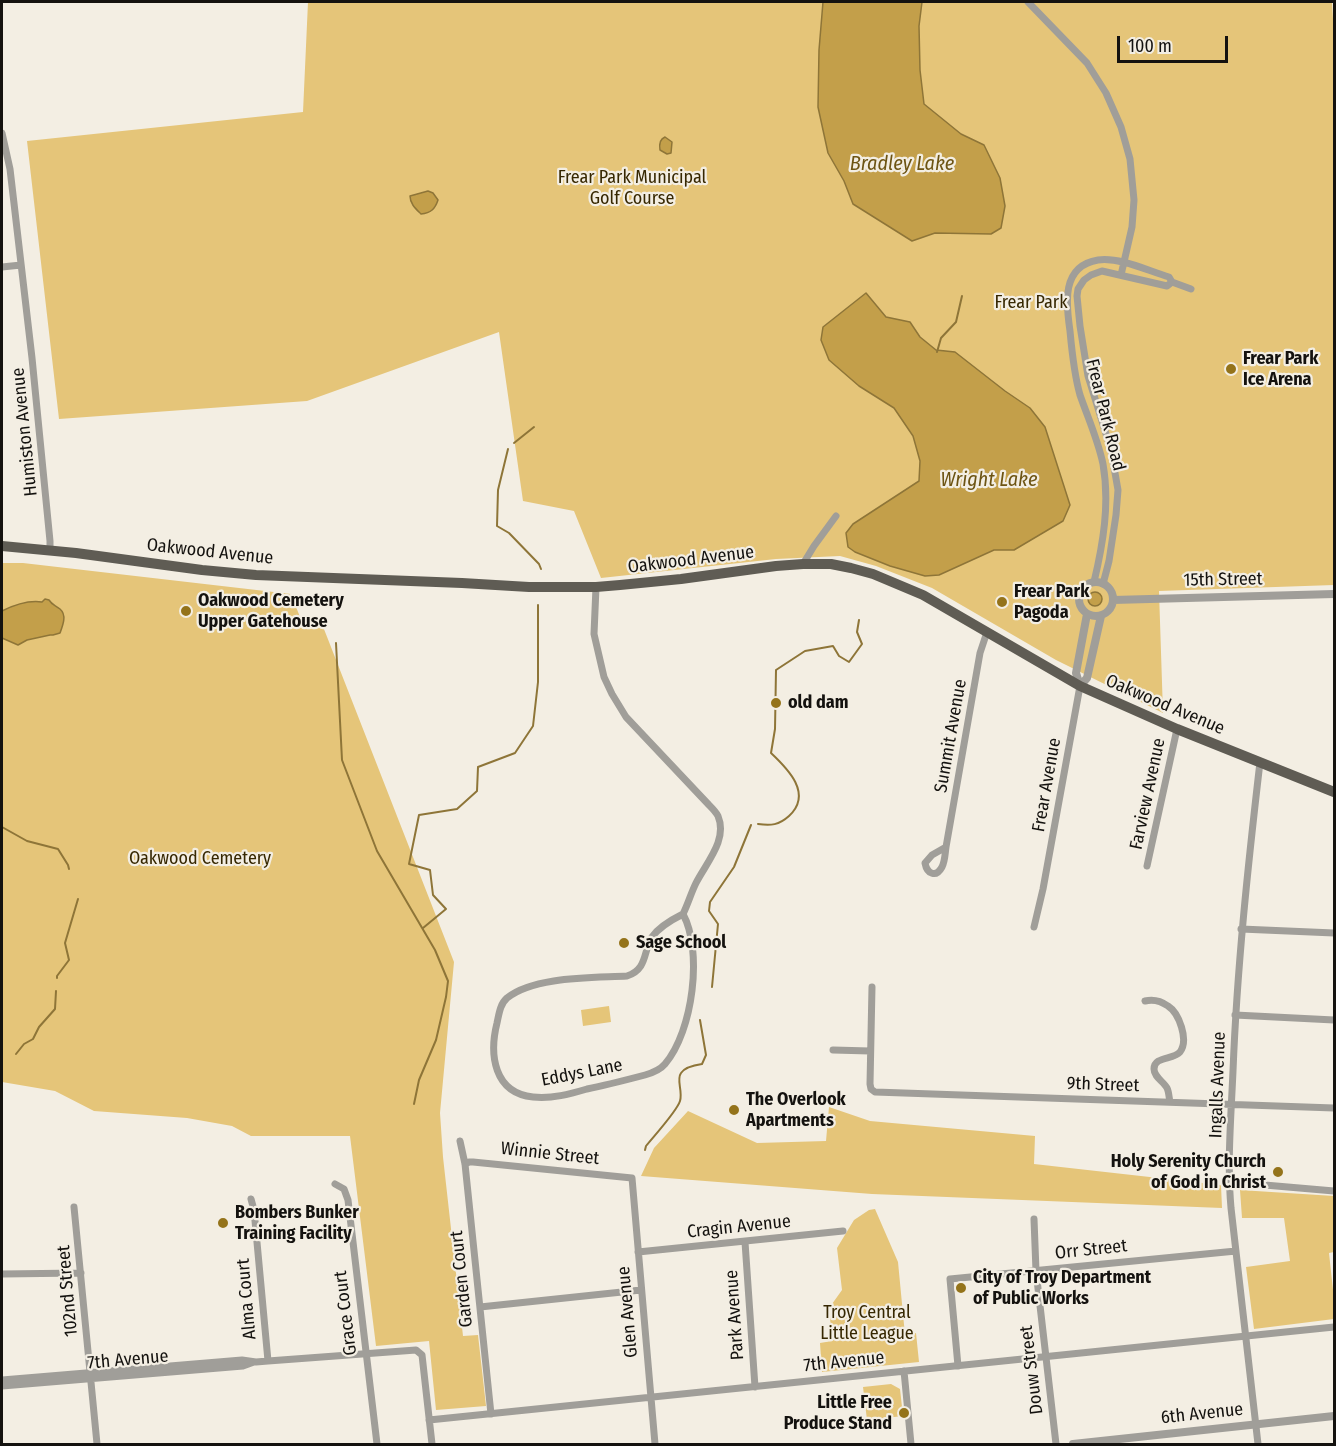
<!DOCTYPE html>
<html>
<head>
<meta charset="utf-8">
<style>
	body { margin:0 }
	#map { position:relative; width:1336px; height:1446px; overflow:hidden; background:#f3eee3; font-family:"Fira Sans Condensed",sans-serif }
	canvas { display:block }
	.frame { position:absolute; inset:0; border:3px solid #14120f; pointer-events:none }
	.scale { position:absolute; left:1117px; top:36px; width:111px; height:27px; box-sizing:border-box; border:3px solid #14120f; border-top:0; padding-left:8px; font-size:18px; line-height:21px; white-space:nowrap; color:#14120f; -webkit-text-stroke:4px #f3eee3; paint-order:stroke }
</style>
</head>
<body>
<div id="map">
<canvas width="1336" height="1446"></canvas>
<div class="frame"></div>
<div class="scale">100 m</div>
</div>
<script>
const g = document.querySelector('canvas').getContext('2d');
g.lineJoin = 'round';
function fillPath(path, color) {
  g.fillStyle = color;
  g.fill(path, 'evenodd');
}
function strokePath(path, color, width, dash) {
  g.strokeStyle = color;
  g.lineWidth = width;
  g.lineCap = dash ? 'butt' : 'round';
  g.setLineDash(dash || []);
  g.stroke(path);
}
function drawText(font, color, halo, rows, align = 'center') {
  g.font = font + ' "Fira Sans Condensed",sans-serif';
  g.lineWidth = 4.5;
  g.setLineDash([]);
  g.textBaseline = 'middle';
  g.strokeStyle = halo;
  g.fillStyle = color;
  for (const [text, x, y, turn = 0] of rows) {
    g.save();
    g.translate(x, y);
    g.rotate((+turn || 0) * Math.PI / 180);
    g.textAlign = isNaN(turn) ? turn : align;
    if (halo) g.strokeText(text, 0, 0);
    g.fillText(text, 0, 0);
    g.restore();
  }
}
fillPath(new Path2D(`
	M308 2H1332L1334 36V585L1159 591 1163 713 1056 660 932 588 876 566 840 556 776 559 601 578 574 511 523 501 499 332 307 401 59 419 27 141 303 112Z
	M2 563H23L291 594 300 617 322 624 454 962 440 1113 443 1157 463 1336 478 1335 486 1406 436 1410 429 1341 376 1346 350 1136H251L232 1126 187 1118 94 1111 55 1091 2 1082Z
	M609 1006 611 1022 583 1026 581 1010Z
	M829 1107 870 1121 1035 1136 1034 1164 1221 1185 1222 1208 872 1194 641 1176 654 1148 688 1111 757 1143 826 1141Z
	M1240 1190 1334 1196V1252L1329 1253 1334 1299V1319L1254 1329 1246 1267 1290 1261 1284 1218H1242Z
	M875 1209 898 1262 905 1335 916 1333 919 1362 822 1372 820 1343 832 1341 830 1318 832 1304 842 1290 837 1248 854 1220 869 1210Z
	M891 1384 900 1389 903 1416 867 1420 863 1387Z`), '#e5c579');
const water = new Path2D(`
	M823 2H922L919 26 920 70 924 104 961 134 984 145 1000 178 1005 206 1001 228 991 234 935 233 912 241 853 204 844 181 828 153 818 107 819 50Z
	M665 137 672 142 671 153 667 154 660 150C659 144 660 139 665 137Z
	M428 191 433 193 438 200C435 209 431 213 421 214 416 209 410 204 410 196Z
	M866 293 886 317 910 322 920 337 936 350 955 352 1005 391 1030 408 1045 427 1070 505 1063 521 1014 550H994L939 575 925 576 890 566 855 552 848 547 846 533 853 524 919 481 920 461 913 436 894 408 859 386 829 360 821 340 823 327Z
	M1088 599a7 7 0 1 1 14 0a7 7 0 1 1-14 0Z
	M45 599 49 600C52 605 55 605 60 609 67 615 63 625 60 633L53 635H50L27 640 18 645 2 638V611C14 605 28 600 42 602Z`);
fillPath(water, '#c39f4a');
strokePath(water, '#8e7538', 1.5);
strokePath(new Path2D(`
	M937 352 941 338 956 322 962 296
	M514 443 534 427
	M508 449 498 490 497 526 509 533 539 564 541 569
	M336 643 342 760 377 851 435 950 448 981 446 997 436 1040 419 1080 414 1104
	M758 824C771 826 779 825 789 816 813 794 788 769 771 753L775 729 776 670 805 651 833 646 839 656 849 662 862 644 857 632 859 620
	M2 827 27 841 58 849 68 865 69 869
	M423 928 446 909 433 895 430 870 409 864 419 815 457 809 477 791 478 767 515 753 533 726 538 682V605
	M57 978V976L69 960 65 943 78 899
	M712 987 718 924 709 911 710 902 734 867 751 825
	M16 1054 24 1044 33 1039 39 1027 55 1009 56 991
	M645 1150 646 1146C654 1136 677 1111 680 1101 683 1091 676 1080 681 1073 685 1067 695 1065 702 1064L706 1055 700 1020`), '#8e7538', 2);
strokePath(new Path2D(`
	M1028 2 1087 63 1106 93 1121 127 1130 159 1134 200 1132 227 1121 275
	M2 133 10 169 32 358 50 541V550
	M2 267 21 265
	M803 564 814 546 836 516
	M1094 582C1103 544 1110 504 1103 464 1098 440 1088 418 1080 395 1074 374 1072 353 1070 331 1066 304 1061 266 1098 260 1121 257 1148 271 1169 277L1172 282 1191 289
	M1103 584 1109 561 1116 515 1118 490 1111 450 1088 376 1080 326 1077 296 1078 289 1084 280 1091 275 1102 271 1167 286 1172 282
	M596 587 594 634 604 677 612 694 626 717 709 805C712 808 716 812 718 816 728 840 706 863 696 883 691 893 688 904 683 914
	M946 847C945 854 945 861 942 867 936 878 927 874 925 863L932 855 946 847 980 653 987 632
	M1147 866 1177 729
	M683 914C703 951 693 1031 665 1064 660 1070 652 1073 645 1075 626 1080 607 1085 587 1089 570 1094 552 1099 533 1097 494 1093 489 1055 497 1023 499 1014 500 1004 507 998 534 976 594 978 627 976 648 969 643 951 652 937 659 927 673 919 683 914Z
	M1034 927 1043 889 1080 686
	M1241 929 1334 933
	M872 987 870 1084 871 1089 875 1092 1334 1108
	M1145 1001C1153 999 1161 1001 1168 1006 1179 1013 1189 1040 1180 1052 1173 1060 1154 1056 1154 1069 1154 1077 1164 1082 1167 1088 1169 1092 1169 1098 1170 1102
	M1235 1015 1334 1020
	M833 1050 870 1051
	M460 1141 465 1164 491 1414
	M465 1164 469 1162H473L632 1178 655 1444
	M1230 1182 1334 1191
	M335 1184 344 1189 348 1200 377 1444
	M251 1199 254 1210 268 1361
	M74 1207 97 1444
	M1034 1219 1036 1271 1056 1444
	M745 1242 755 1387
	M638 1252 843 1231
	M2 1274 81 1273
	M480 1307 641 1290
	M958 1366 950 1279 1236 1251
	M904 1371 911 1444
	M2 1380 242 1360 256 1362 268 1361 416 1350 422 1355 432 1444
	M2 1386 243 1366 254 1362
	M429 1420 1334 1327
	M1258 1444 1231 1208C1227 1163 1231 1117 1233 1071 1237 968 1248 865 1260 762`), '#a09e99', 7);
strokePath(new Path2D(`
	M1079 599a17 17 0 1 1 34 0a17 17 0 1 1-34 0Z
	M1113 600 1334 594
	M1087 614 1076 673 1080 686 1087 678 1101 616
	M1073 1444 1334 1416`), '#a09e99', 8);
strokePath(new Path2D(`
	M2 546 76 553 202 570 256 575 462 583 529 587H596L620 585 681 579 776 566 803 564H831L851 568 873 574 923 595 1080 686 1177 729 1334 792`), '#5f5c54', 10);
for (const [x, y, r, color] of [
	[1231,369,6,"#94731a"],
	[1002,602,6,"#94731a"],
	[186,611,6,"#94731a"],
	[776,703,6,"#94731a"],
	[624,943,6,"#94731a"],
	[734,1110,6,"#94731a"],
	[1278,1172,6,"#94731a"],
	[223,1223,6,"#94731a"],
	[961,1288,6,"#94731a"],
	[904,1413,6,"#94731a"]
]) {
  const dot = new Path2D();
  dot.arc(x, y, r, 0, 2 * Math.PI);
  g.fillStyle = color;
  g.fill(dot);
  strokePath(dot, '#f3eee3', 2);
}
drawText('18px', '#362701', '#f3eee3', [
	["Frear Park Municipal",632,178],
	["Golf Course",632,199],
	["Frear Park",1031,303],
	["Oakwood Cemetery",200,859],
	["Troy Central",867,1313],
	["Little League",867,1334]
]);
drawText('bold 18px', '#14120f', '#f3eee3', [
	["Frear Park",1243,359],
	["Ice Arena",1243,380],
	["Frear Park",1014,592],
	["Pagoda",1014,613],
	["Oakwood Cemetery",198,601],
	["Upper Gatehouse",198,622],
	["old dam",788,703],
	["Sage School",636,943],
	["The Overlook",746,1100],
	["Apartments",746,1121],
	["Holy Serenity Church",1266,1162,"right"],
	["of God in Christ",1266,1183,"right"],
	["Bombers Bunker",235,1213],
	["Training Facility",235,1234],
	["City of Troy Department",973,1278],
	["of Public Works",973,1299],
	["Little Free",892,1403,"right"],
	["Produce Stand",892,1424,"right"]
], 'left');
drawText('18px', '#14120f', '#f3eee3', [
	["Frear Park Road",1105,415,76],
	["Humiston Avenue",25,432,-96],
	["Oakwood Avenue",210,552,6],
	["Oakwood Avenue",691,560,-7],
	["15th Street",1223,580,-1],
	["Oakwood Avenue",1165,705,23],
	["Summit Avenue",951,736,-80],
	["Frear Avenue",1047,785,-80],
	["Farview Avenue",1148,794,-78],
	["Eddys Lane",582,1073,-11],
	["9th Street",1103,1085,2],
	["Ingalls Avenue",1218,1085,-88],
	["Winnie Street",550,1154,6],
	["Cragin Avenue",739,1227,-6],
	["Orr Street",1091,1250,-6],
	["Garden Court",462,1279,-96],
	["102nd Street",68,1291,-95],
	["Alma Court",247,1299,-95],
	["Glen Avenue",628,1312,-95],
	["Grace Court",346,1313,-97],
	["Park Avenue",735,1315,-94],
	["7th Avenue",128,1360,-5],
	["7th Avenue",844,1362,-6],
	["Douw Street",1032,1370,-97],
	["6th Avenue",1202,1414,-6]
]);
drawText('italic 20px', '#6d5413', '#f3eee3', [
	["Bradley Lake",902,164],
	["Wright Lake",989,480]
]);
</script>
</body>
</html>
